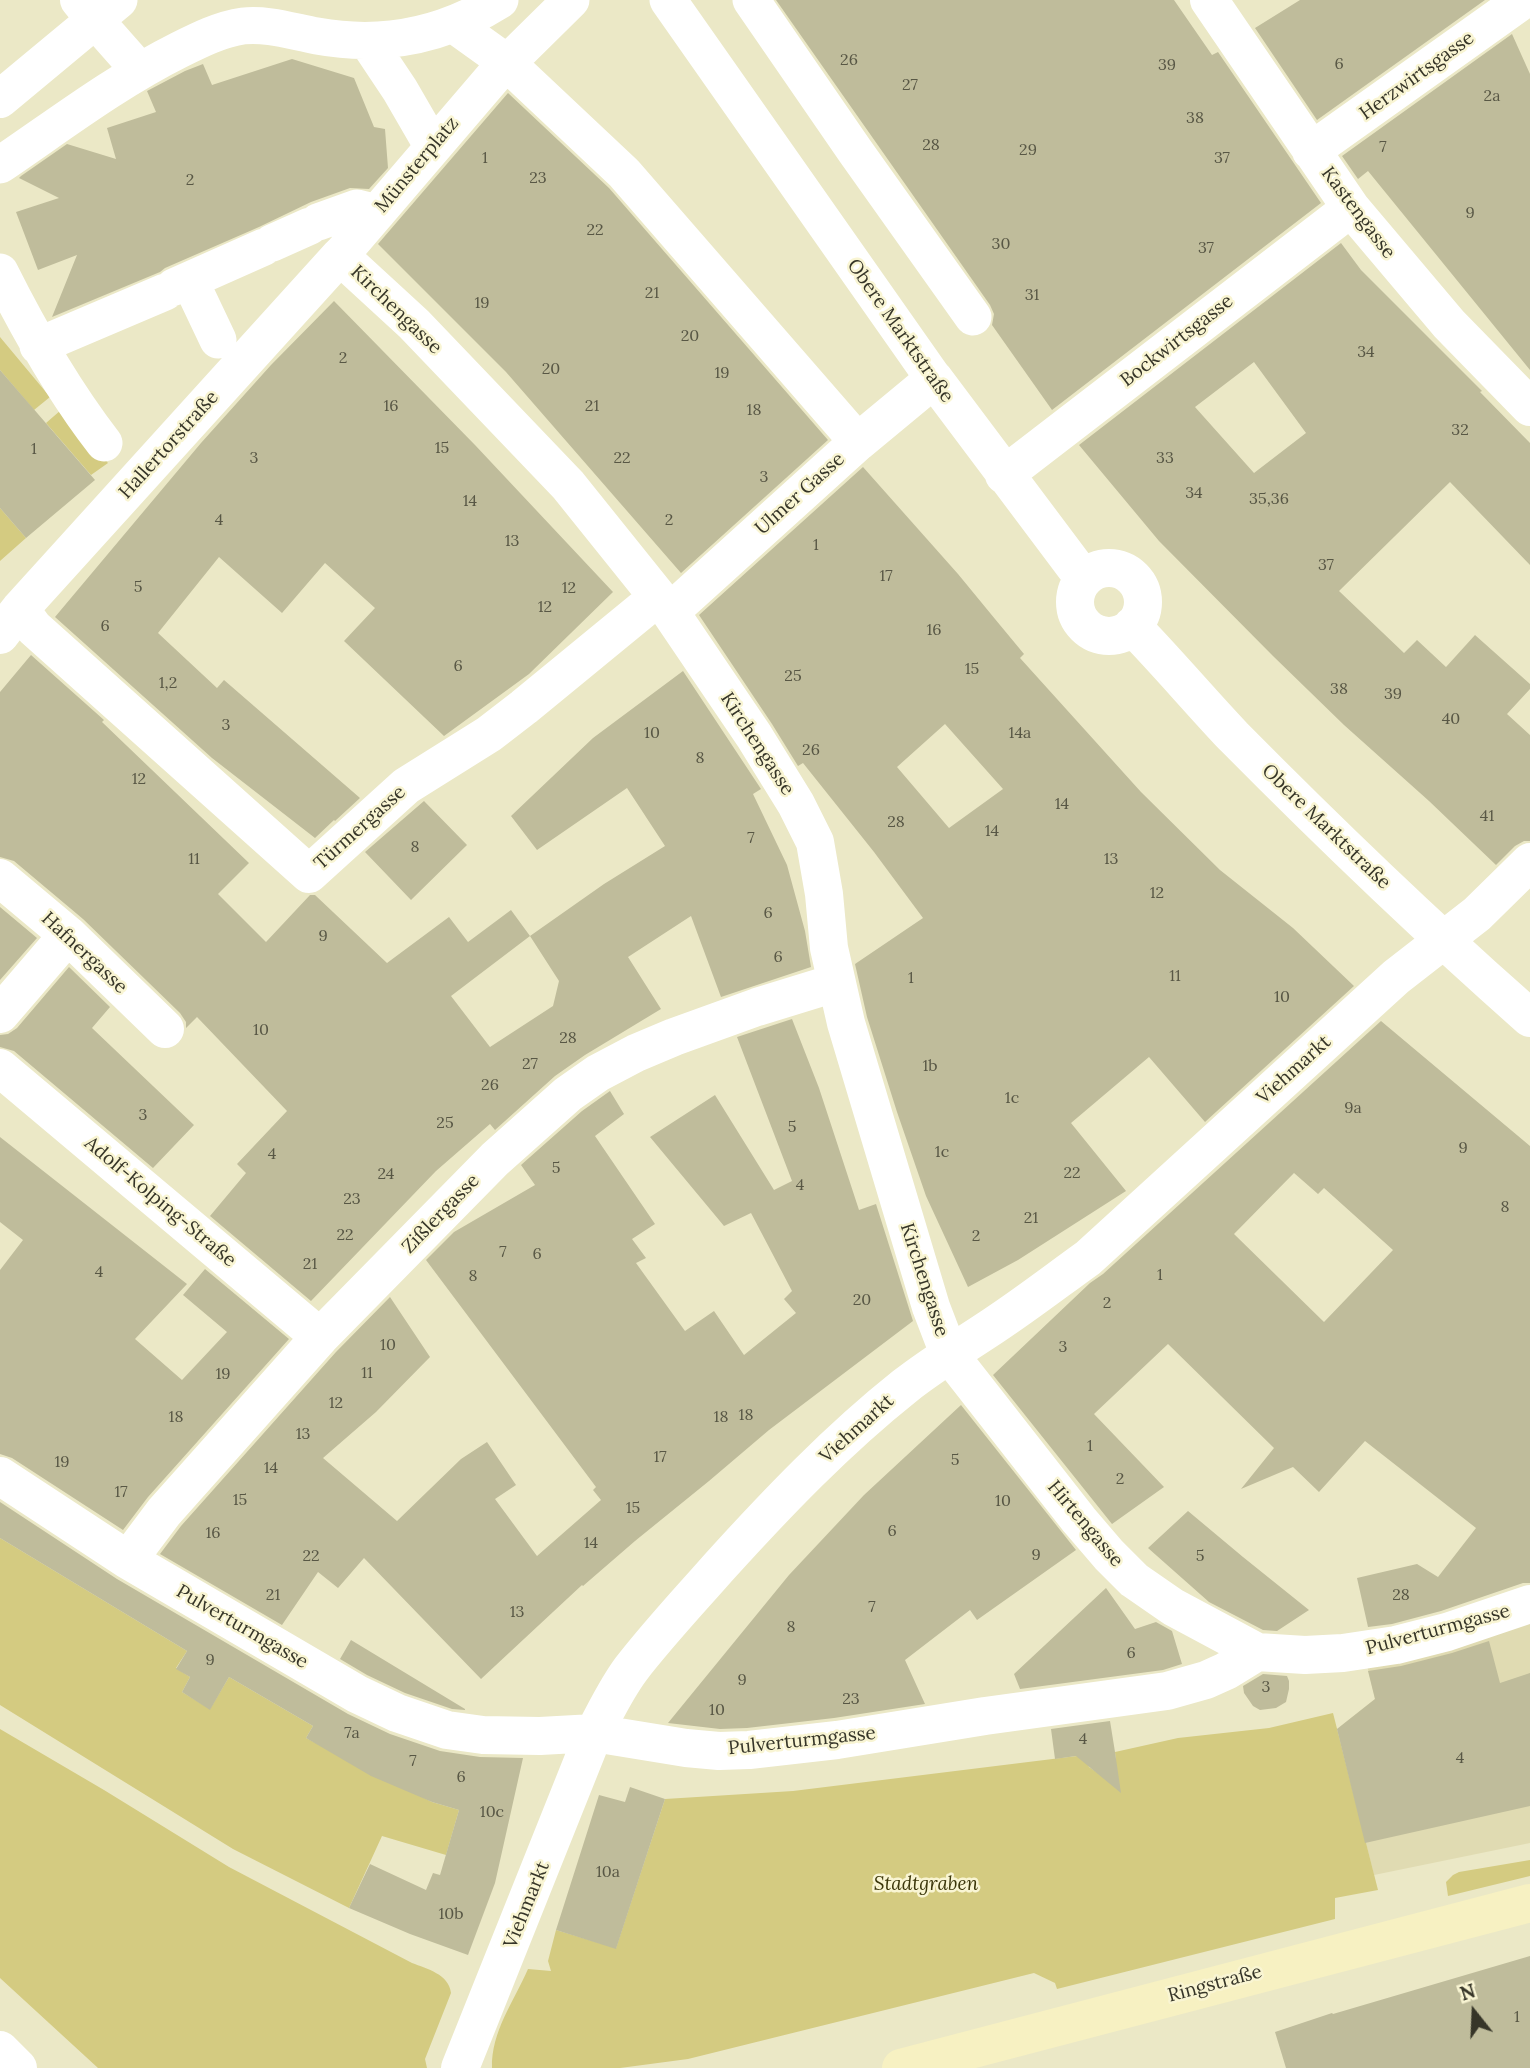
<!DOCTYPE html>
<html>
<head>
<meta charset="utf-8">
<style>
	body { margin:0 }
	#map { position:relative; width:1530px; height:2068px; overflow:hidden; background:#ebe8c6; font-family:Lora,serif }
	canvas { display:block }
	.north { position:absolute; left:1439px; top:1977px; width:70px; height:70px; -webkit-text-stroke:5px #f9f5d3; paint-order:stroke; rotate:342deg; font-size:19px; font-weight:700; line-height:28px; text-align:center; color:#363528 }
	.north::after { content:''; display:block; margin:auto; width:24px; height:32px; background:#363528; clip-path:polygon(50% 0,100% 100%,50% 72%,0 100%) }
</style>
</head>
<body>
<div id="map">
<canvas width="1530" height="2068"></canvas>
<div class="north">N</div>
</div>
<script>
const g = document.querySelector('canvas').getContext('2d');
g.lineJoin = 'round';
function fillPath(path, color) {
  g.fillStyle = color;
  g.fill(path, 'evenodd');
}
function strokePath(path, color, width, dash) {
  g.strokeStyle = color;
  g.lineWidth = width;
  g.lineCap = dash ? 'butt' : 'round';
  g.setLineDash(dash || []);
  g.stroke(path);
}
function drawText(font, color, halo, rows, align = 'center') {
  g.font = font + ' Lora,serif';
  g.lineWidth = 5;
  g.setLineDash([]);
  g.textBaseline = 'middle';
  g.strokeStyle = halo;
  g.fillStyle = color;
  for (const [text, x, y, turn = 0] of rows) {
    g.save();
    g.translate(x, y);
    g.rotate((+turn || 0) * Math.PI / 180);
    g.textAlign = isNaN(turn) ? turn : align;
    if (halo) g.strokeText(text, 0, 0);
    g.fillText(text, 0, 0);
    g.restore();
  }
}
fillPath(new Path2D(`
	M1530 1616V1843L1374 1875 1337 1729 1375 1699 1367 1665Z`), '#e0dbb2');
fillPath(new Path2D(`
	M0 337 50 397 34 410 0 370Z
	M61 410 108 463 91 475 46 423Z
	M0 508 26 538 0 561Z
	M0 1538 187 1651 176 1668 190 1677 182 1692 210 1709 229 1677 313 1726 306 1738 432 1802 459 1810 446 1855 382 1836 349 1908 233 1849 0 1705Z
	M1333 1713 1378 1890 1335 1898V1919L1057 1989 1055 1983 1034 1973 688 2059 620 2068H492C491 2032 514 2001 528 1969L551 1971 548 1961 556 1930 616 1948 665 1799 793 1791 1085 1755 1089 1767 1098 1773 1116 1761 1115 1752 1178 1738 1269 1728Z
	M0 1729 104 1790 229 1867 412 1963C427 1969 449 1974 451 1993L425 2059 427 2068H98L0 1978Z
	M1530 1860V1876L1448 1896 1446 1882 1453 1875 1459 1872Z`), '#d4cb81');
fillPath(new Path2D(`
	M776 0H1174L1212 55 1218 52 1321 203 1052 410 992 325 994 314 990 305Z
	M1300 0H1485L1317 120 1255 28Z
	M1512 34 1530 74V370L1368 171 1358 179 1342 156Z
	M292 59 354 78 374 127 385 129 388 168 369 189 350 188 311 202 259 227 165 268 160 272 52 317 77 255 38 270 16 212 59 198 19 178 21 176 67 144 116 159 107 128 156 112 147 91 185 71 203 64 212 85Z
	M508 93 609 188 828 440 681 573 506 372 378 244Z
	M1341 243 1361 270 1482 391 1480 392 1530 443V565L1450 482 1339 591 1404 653 1417 640 1446 667 1475 635 1530 684V689L1507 714 1530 735V841H1524L1515 846 1496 865 1429 801 1344 725 1273 656 1159 541 1079 445ZM1254 362 1306 433 1254 473 1195 407Z
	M334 301 475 445 613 592 529 674 444 736 344 641 375 608 325 563 282 613 219 557 158 633 217 688 224 680 360 798 335 821 334 820 315 838 212 758 55 617 201 443 271 365Z
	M0 370 95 480 26 538 0 508Z
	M863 467 958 574 995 619 1024 654 1020 658 1141 792 1220 870 1293 928 1354 986 1205 1122 1149 1057 1071 1123 1126 1191 1018 1260 968 1287 926 1196 897 1112 867 1017 855 964 923 918 874 852 803 763 798 766 772 724 699 615ZM945 724 1003 789 949 828 897 767Z
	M31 655 104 720 102 722 249 863 218 894 266 942 310 895H315L387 963 449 917 468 942 511 910 530 936 604 884 665 846 627 788 537 850 511 816 593 738 683 671 761 789 753 794 787 865 805 931 811 967 721 997 691 916 628 957 661 1009 585 1055 555 1076 495 1130 490 1124 436 1171 311 1301 210 1216 246 1173 237 1164 287 1111 197 1017 186 1028V1022L180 1013 83 919 14 861 0 857V692ZM530 936 559 981 553 1006 490 1047 451 996Z
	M424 801 467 845 411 900 365 852Z
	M0 907 37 938 0 980Z
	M69 967 110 1007 92 1028 194 1125 153 1168 14 1051 0 1047V1035L8 1034 17 1028Z
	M792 1019 819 1088 859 1210 876 1204 913 1321 769 1430 709 1481 635 1541 583 1586 582 1585 481 1679 364 1558 338 1588 318 1572 282 1625 160 1554 181 1526 336 1352 390 1297 430 1357 376 1412 323 1458 397 1521 461 1459 487 1442 516 1485 495 1499 537 1556 601 1500 593 1490 596 1487 426 1260 454 1232 535 1185 521 1165 582 1111 610 1091 624 1114 595 1136 655 1224 632 1239 646 1258 636 1263 685 1331 714 1311 744 1355 796 1313 784 1299 792 1291 751 1213 724 1226 650 1137 715 1095 774 1190 792 1181 737 1037Z
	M1381 1021 1530 1146V1583H1523L1441 1611 1392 1624 1368 1627 1357 1578 1417 1564 1438 1577 1476 1528 1365 1441 1319 1492 1293 1467 1241 1489 1274 1448 1168 1344 1094 1414 1164 1487 1112 1524 993 1375 1090 1283 1103 1274ZM1294 1173 1318 1194 1324 1188 1393 1250 1324 1322 1234 1234Z
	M0 1137 187 1284 135 1339 182 1380 227 1332 183 1295 205 1269 289 1339 148 1497 123 1530 12 1458 0 1454V1270L23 1240 0 1222Z
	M961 1405 1076 1550 977 1620 970 1610 905 1660 925 1704 834 1718 747 1728 720 1729 668 1723 789 1575 864 1495Z
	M0 1502 117 1579 348 1714 390 1734 440 1751 480 1757 523 1758 495 1883 468 1955 410 1934 349 1908 370 1864 426 1890 433 1873 440 1875 459 1810 432 1802 371 1776 306 1738 313 1726 229 1677 210 1710 182 1692 190 1677 176 1669 187 1651 0 1538Z
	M1188 1511 1243 1557 1309 1610 1277 1631 1263 1630 1209 1602 1148 1548Z
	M1106 1588 1135 1629 1156 1622 1172 1631 1182 1664 1163 1670 1020 1689 1014 1674Z
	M351 1640 465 1709V1710L452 1709 405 1693 367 1675 340 1659Z
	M1489 1641 1500 1683 1530 1673V1806L1365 1843 1337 1729 1375 1699 1368 1671 1401 1666 1452 1653Z
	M1263 1674 1287 1676 1289 1681V1689L1286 1702 1276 1708 1260 1710 1253 1706 1244 1693 1243 1686Z
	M1110 1721 1115 1752 1121 1793 1076 1756 1055 1759 1051 1729Z
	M630 1787 665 1799 616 1949 556 1930 599 1795 625 1802Z
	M1530 1956V2068H1286L1275 2032 1332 2013 1333 2014Z`), '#bfbc9b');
strokePath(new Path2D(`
	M119 0 95 20 140 71
	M668 0 934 379
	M751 0 855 151 973 317
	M453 24 506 62 624 173 858 442
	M368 42 400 90 433 147
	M0 165C59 125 115 82 179 50 199 40 221 29 243 26 267 23 294 32 317 36 383 48 443 36 500 0
	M318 222 357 208 377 213
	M272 243 310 226
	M340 256 495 75 571 0
	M0 272C30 332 63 390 104 443
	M190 281 218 340
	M174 287 264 247
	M38 346 165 292`), '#fff', 37);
strokePath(new Path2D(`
	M1209 0 1351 208 1449 324 1530 407
	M0 99 95 20 79 0
	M1311 151 1523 0
	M1004 475 1351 208
	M1075 602a34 34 0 1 1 68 0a34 34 0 1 1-68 0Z
	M20 609 34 628 309 874 406 786 489 734 524 707 658 597
	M670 612 858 442 934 379 1084 579
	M1132 626C1167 662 1199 700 1233 736 1329 833 1428 928 1530 1018
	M0 635 20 609 340 256 414 324 568 485 670 612 754 736 796 804 815 842 824 894 829 948 846 1023 931 1307 949 1354 1079 1520 1109 1555 1134 1580 1173 1607 1257 1652
	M0 878 68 935 165 1029
	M0 1014 68 935
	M0 1068 320 1337
	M0 1476 128 1560 357 1694 397 1713 447 1730 483 1735 540 1736 594 1733 686 1748 719 1751 749 1750 837 1740 985 1716 1167 1691 1206 1680 1226 1671 1257 1652 1305 1655 1343 1653 1396 1645 1447 1632 1530 1604
	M128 1560 164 1512 320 1337 495 1159 568 1094 598 1073 636 1053 674 1037 757 1007 835 983
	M0 2050 18 2068
	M460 2068 594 1733C606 1711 616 1689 631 1669 658 1634 689 1601 718 1568 776 1504 837 1440 905 1386 933 1364 963 1346 993 1326 1025 1305 1056 1281 1088 1258L1396 977 1477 914 1530 862`), '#fff', 38);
strokePath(new Path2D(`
	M901 2068 1530 1903`), '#f7f1c2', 38);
drawText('16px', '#585745', null, [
	["26",849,60],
	["6",1339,64],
	["39",1167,65],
	["27",910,85],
	["2a",1492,96],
	["38",1195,118],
	["28",931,145],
	["7",1383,147],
	["29",1028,150],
	["1",485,158],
	["37",1222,158],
	["23",538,178],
	["2",190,180],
	["9",1470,213],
	["22",595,230],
	["30",1001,244],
	["37",1206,248],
	["21",652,293],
	["31",1032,295],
	["19",482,303],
	["20",690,336],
	["34",1366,352],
	["2",343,358],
	["20",551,369],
	["19",722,373],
	["16",391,406],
	["21",592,406],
	["18",754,410],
	["32",1460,430],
	["15",442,448],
	["1",34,449],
	["3",254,458],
	["22",622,458],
	["33",1165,458],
	["3",764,477],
	["34",1194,493],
	["35,36",1269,499],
	["14",470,501],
	["4",219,520],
	["2",669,520],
	["13",512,541],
	["1",816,545],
	["37",1326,565],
	["17",886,576],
	["5",138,587],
	["12",569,588],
	["12",545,607],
	["6",105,626],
	["16",934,630],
	["6",458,666],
	["15",972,669],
	["25",793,676],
	["1,2",168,683],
	["38",1339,689],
	["39",1393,694],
	["40",1451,719],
	["3",226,725],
	["10",652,733],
	["14a",1020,733],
	["26",811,750],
	["8",700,758],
	["12",139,779],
	["14",1062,804],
	["41",1487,816],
	["28",896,822],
	["14",992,831],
	["7",751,838],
	["8",415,847],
	["11",194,859],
	["13",1111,859],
	["12",1157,893],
	["6",768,913],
	["9",323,936],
	["6",778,957],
	["11",1175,976],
	["1",911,978],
	["10",1282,997],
	["10",261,1030],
	["28",568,1038],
	["27",530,1064],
	["1b",930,1066],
	["26",490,1085],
	["1c",1012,1098],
	["9a",1353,1108],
	["3",143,1115],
	["25",445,1123],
	["5",792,1127],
	["9",1463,1148],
	["1c",942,1152],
	["4",272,1154],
	["5",556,1168],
	["22",1072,1173],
	["24",386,1174],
	["4",800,1185],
	["23",352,1199],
	["8",1505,1207],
	["21",1031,1218],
	["22",345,1235],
	["2",976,1236],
	["7",503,1252],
	["6",537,1254],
	["21",310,1264],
	["4",99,1272],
	["1",1160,1275],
	["8",473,1276],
	["20",862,1300],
	["2",1107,1303],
	["10",388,1345],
	["3",1063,1347],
	["11",367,1373],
	["19",223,1374],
	["12",336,1403],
	["18",746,1415],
	["18",176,1417],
	["18",721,1417],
	["13",303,1434],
	["1",1090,1446],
	["17",660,1457],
	["5",955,1460],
	["19",62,1462],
	["14",271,1468],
	["2",1120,1479],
	["17",121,1492],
	["15",240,1500],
	["10",1003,1501],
	["15",633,1508],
	["6",892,1531],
	["16",213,1533],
	["14",591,1543],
	["9",1036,1555],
	["22",311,1556],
	["5",1200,1556],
	["21",273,1595],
	["28",1401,1595],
	["7",872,1607],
	["13",517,1612],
	["8",791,1627],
	["6",1131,1653],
	["9",210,1660],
	["9",742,1680],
	["3",1266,1687],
	["23",851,1699],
	["10",717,1710],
	["7a",352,1733],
	["4",1083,1739],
	["4",1460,1758],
	["7",413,1761],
	["6",461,1777],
	["10c",492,1812],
	["10a",608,1872],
	["10b",451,1914],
	["1",1517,2017]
]);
drawText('19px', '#363528', '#f9f5d3', [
	["Herzwirtsgasse",1417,76,-36],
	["Münsterplatz",417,165,-50],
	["Kastengasse",1358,213,53],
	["Kirchengasse",396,310,44],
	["Obere Marktstraße",900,331,55],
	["Bockwirtsgasse",1177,341,-38],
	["Hallertorstraße",169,445,-48],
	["Ulmer Gasse",800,494,-42],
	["Kirchengasse",757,744,57],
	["Obere Marktstraße",1326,827,44],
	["Türmergasse",360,828,-42],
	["Hafnergasse",84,953,43],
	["Viehmarkt",1294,1070,-42],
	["Adolf-Kolping-Straße",160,1202,40],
	["Zißlergasse",441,1214,-46],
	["Kirchengasse",924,1280,72],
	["Viehmarkt",857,1429,-42],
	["Hirtengasse",1085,1524,50],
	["Pulverturmgasse",242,1627,30],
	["Pulverturmgasse",1438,1630,-15],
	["Pulverturmgasse",802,1741,-6],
	["Viehmarkt",527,1905,-68],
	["Ringstraße",1215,1984,-15]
]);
drawText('italic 19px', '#3b360a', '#f9f5d3', [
	["Stadtgraben",926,1885]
]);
</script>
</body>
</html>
